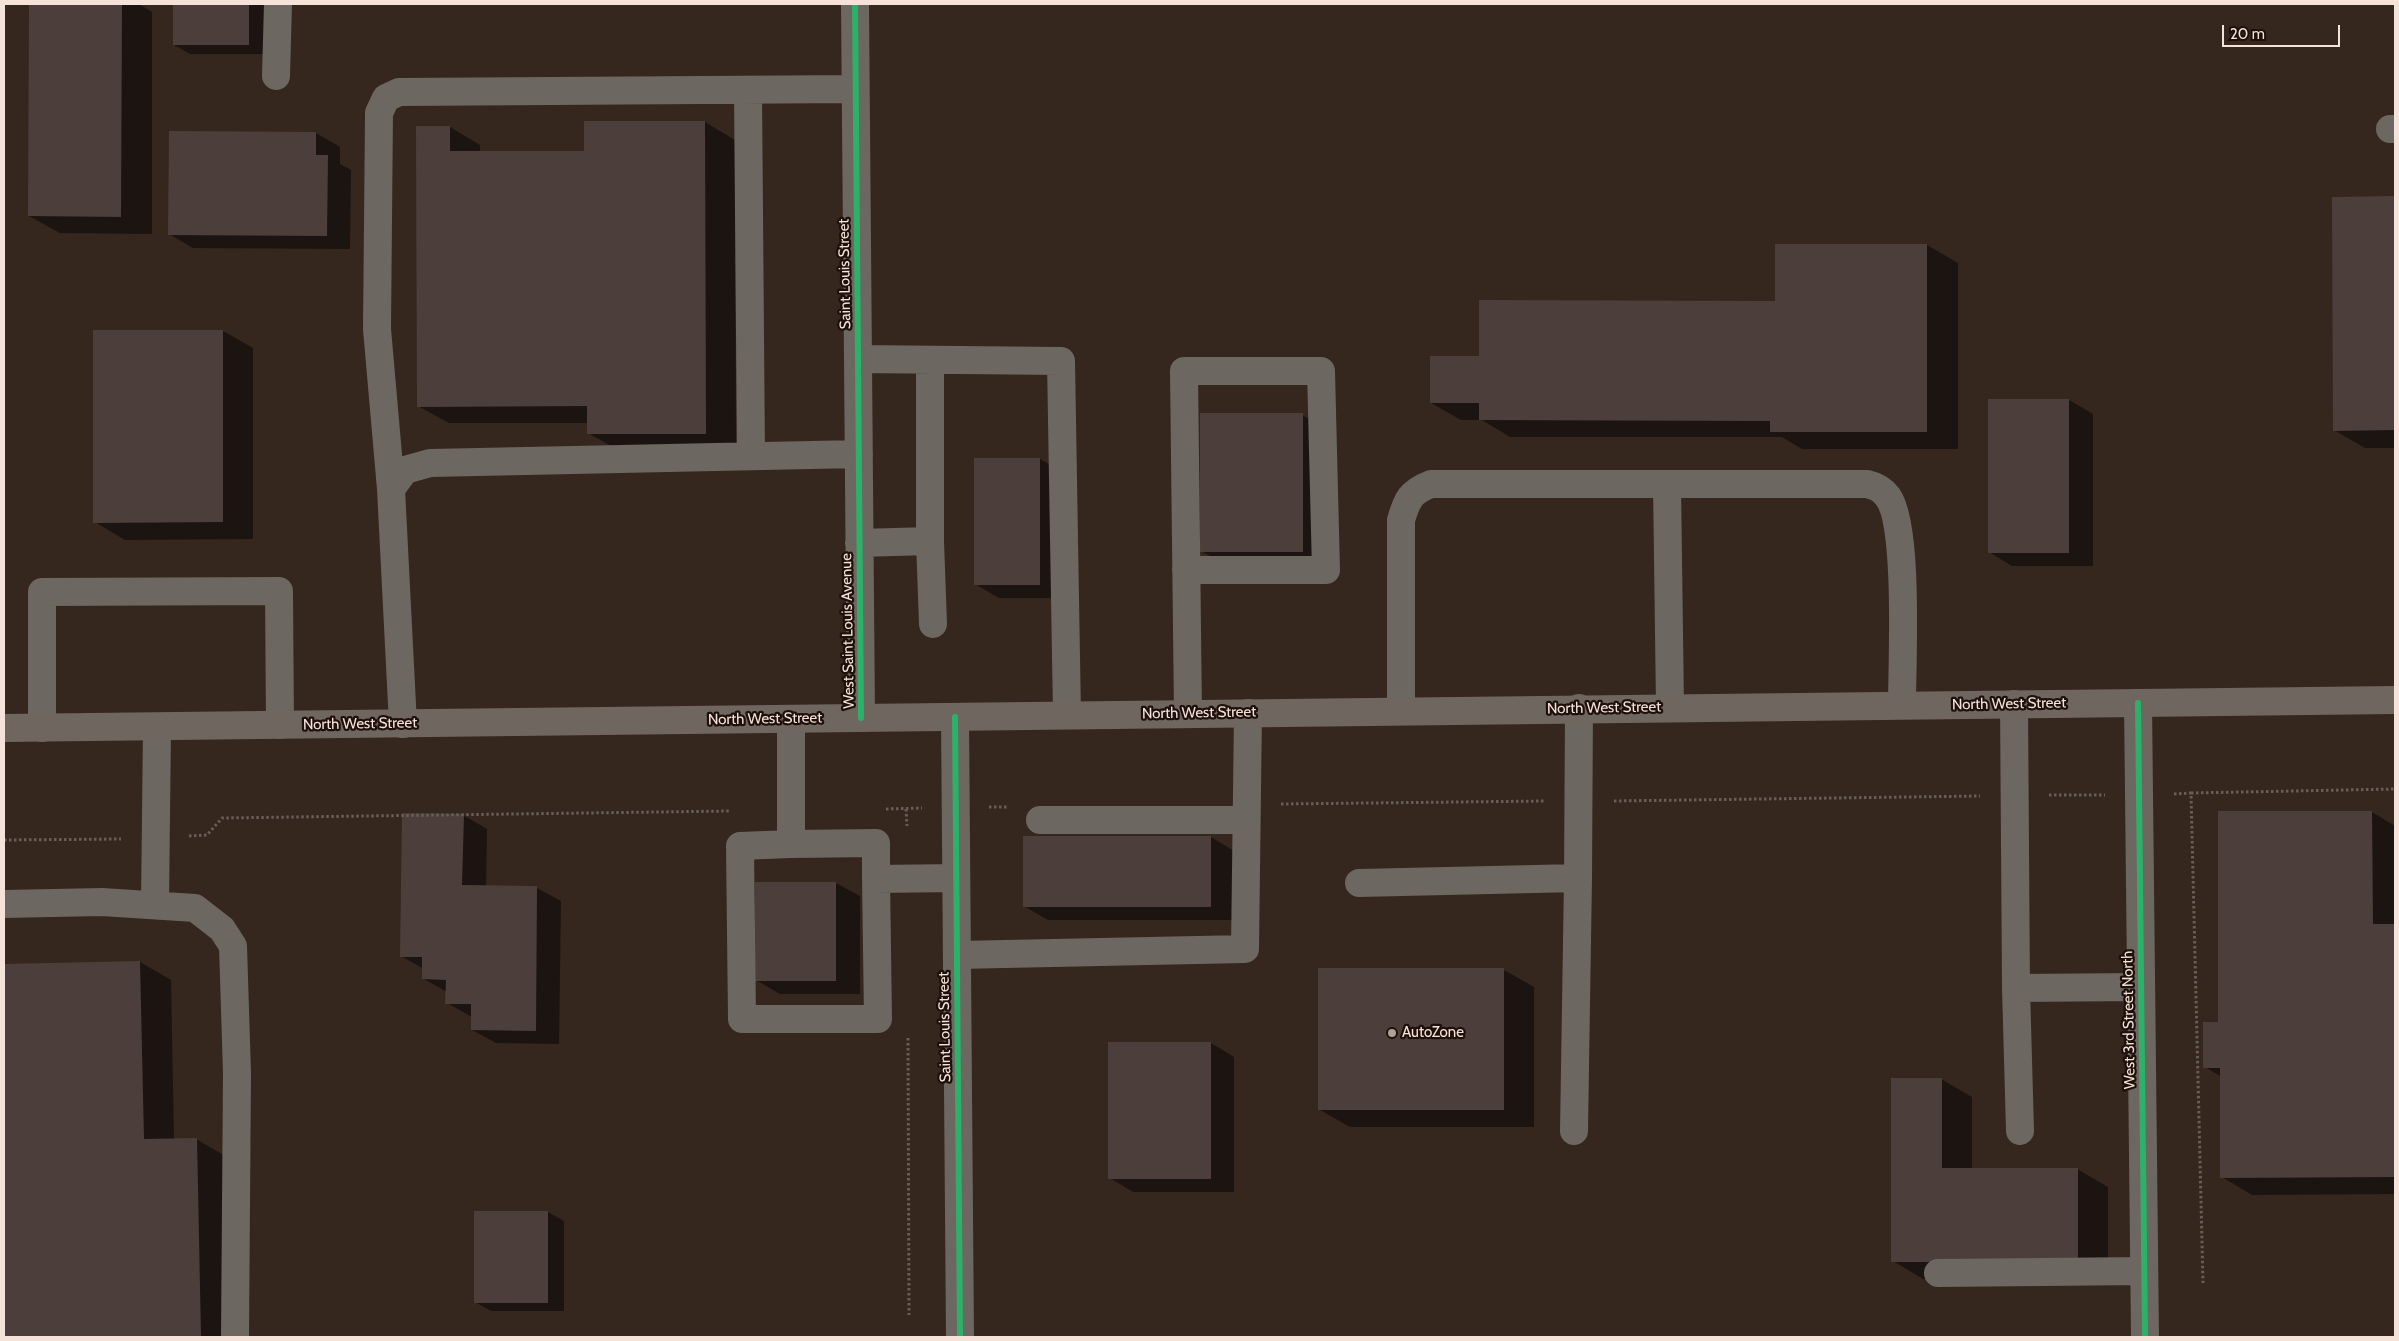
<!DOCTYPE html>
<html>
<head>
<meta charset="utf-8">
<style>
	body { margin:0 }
	#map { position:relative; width:2399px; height:1341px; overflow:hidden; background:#35261e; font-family:Cabin,sans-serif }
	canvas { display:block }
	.frame { position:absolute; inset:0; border:5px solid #f5e2d9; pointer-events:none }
	.scale { position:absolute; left:2222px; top:25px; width:118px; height:22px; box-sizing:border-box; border:2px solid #f5e2d9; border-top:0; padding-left:6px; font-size:15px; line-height:18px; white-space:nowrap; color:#f5e2d9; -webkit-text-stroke:4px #1d100a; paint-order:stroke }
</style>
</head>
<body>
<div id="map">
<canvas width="2399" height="1341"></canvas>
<div class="frame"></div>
<div class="scale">20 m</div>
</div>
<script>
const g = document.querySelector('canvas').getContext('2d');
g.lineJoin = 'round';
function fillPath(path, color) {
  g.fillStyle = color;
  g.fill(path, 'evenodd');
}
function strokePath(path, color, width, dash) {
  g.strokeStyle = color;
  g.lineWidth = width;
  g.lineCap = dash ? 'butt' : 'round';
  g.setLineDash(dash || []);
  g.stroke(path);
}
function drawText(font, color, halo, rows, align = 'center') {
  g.font = font + ' Cabin,sans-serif';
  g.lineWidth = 4.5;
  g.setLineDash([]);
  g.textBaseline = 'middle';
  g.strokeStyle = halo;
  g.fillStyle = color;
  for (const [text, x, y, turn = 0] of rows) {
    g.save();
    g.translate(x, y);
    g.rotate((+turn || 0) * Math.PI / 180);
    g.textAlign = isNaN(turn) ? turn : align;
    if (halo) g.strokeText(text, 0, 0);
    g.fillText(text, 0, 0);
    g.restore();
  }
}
fillPath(new Path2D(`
	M30 4H139L152 12V234L60 233 29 216Z
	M174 4H265V54H190L174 45Z
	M705 122 735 140 736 450H618L588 433V423H449L418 406 450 127 480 145V152H585Z
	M170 132 316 133 340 147V164L351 170 350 249 193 248 169 234Z
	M2395 197V448H2365L2334 430 2333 198Z
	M1776 245H1927L1958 263V449H1802L1782 437H1510L1482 420H1461L1431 403 1480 357 1776 302Z
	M223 331 253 348V539L125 540 95 522Z
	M2069 400 2093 414V566H2012L1989 552Z
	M1302 415 1326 428V564H1225L1201 551Z
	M975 459H1040L1064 473V598H999L975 584Z
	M2372 812 2395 826V1194L2252 1195 2222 1177V1077L2205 1067 2220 1023Z
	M463 815 487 829 486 887 537 888 561 901 559 1044 496 1043 472 1030V1017L447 1003V992L424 979V969L401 956Z
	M1211 837 1234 851V920H1048L1024 906Z
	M756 883H836L860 896V994H780L756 980Z
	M140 962 171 980 174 1140 196 1139 227 1157 230 1337H4V965Z
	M1504 970 1534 987V1127H1350L1320 1110Z
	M1211 1043 1234 1057V1192H1133L1110 1178Z
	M1941 1079 1972 1097V1169H2077L2108 1187V1279H1923L1893 1261Z
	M548 1212 564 1221V1311H491L475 1302Z`), '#0007');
fillPath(new Path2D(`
	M29 4H122L121 217 28 216Z
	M173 4H249V45H173Z
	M584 121H705L706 434H587V406L417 407 416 126H450V151H584Z
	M169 131 316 132V155H328L327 236 168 235Z
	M2395 196V430L2333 431 2332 197Z
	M1775 244H1927V432H1770V421L1479 420V403H1430V356H1479V300L1775 301Z
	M93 330H223V522L93 523Z
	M1988 399H2069V553H1988Z
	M1200 413H1303V552H1200Z
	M974 458H1040V585H974Z
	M2218 811H2372L2373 924H2395V1177L2220 1178V1068H2203V1022H2218Z
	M402 813 464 814 462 885 537 886 536 1031 471 1030V1004H445L446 980 422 979V957H400Z
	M1023 836H1211V907H1023Z
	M755 882H836V981H755Z
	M140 961 144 1139 197 1138 201 1337H4V964Z
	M1318 968H1504V1110H1318Z
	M1108 1042H1211V1179H1108Z
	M1891 1078H1942V1168H2078V1262H1891Z
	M474 1211H548V1303H474Z`), '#4c3f3b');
strokePath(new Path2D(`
	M2191 793 2395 789
	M2174 794 2191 793 2203 1283
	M2049 795H2105
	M1614 801 1980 796
	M1281 804 1545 801
	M989 807H1007
	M886 809 922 808
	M906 809 907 826
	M189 836 207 835 222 818 730 811
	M4 840 121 839
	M908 1038 909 1315`), '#675e59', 3, [2.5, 2.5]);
strokePath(new Path2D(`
	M855 4 861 718
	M276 76 278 4
	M748 90 751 456
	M2390 129H2395
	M858 359 1061 361 1067 715
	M1667 484 1670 707
	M391 489 377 329 379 113 386 98 399 92 855 89
	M930 541 933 624
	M859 543 930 541V360
	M1186 570H1326L1321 371H1184L1188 714
	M2138 703 2145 1337
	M2014 704 2016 988 2141 987
	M1401 711V520C1407 500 1410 492 1431 484H1867C1876 486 1882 489 1888 497 1909 526 1902 664 1902 705
	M955 717 960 1337
	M791 719V844L740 846 742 1019H878L876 879 956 878
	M403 724 391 489 405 470 430 463 859 454
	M42 728V592L279 591 280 725
	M1040 820H1246
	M791 844 876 843V879
	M1359 883 1578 878 1579 708
	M4 904 102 902 195 908 222 929 233 946 237 1073 235 1337
	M155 905 157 727
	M957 955 1245 949 1248 713
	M2016 988 2020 1131
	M1574 1131 1578 878
	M1938 1273 2144 1271`), '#6c6761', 28);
strokePath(new Path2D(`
	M4 728 2395 700`), '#6f665f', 28);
strokePath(new Path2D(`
	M855 4 861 718
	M2138 703 2145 1337
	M955 717 960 1337`), '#2db169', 6);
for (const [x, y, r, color] of [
	[1392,1033,5,"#b2a098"]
]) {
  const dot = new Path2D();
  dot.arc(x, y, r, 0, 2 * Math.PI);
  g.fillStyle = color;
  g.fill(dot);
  strokePath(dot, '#1d100a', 2);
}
drawText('15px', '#f5e2d9', '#1d100a', [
	["Saint Louis Street",845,274,-91],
	["West Saint Louis Avenue",848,631,-91],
	["North West Street",2009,704,-1],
	["North West Street",1604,708,-1],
	["North West Street",1199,713,-1],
	["North West Street",765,719,-1],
	["North West Street",360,724,-1],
	["West 3rd Street North",2129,1020,-91],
	["Saint Louis Street",945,1027,-91]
]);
drawText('15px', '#f5e2d9', '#1d100a', [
	["AutoZone",1402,1033]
], 'left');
</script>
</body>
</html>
